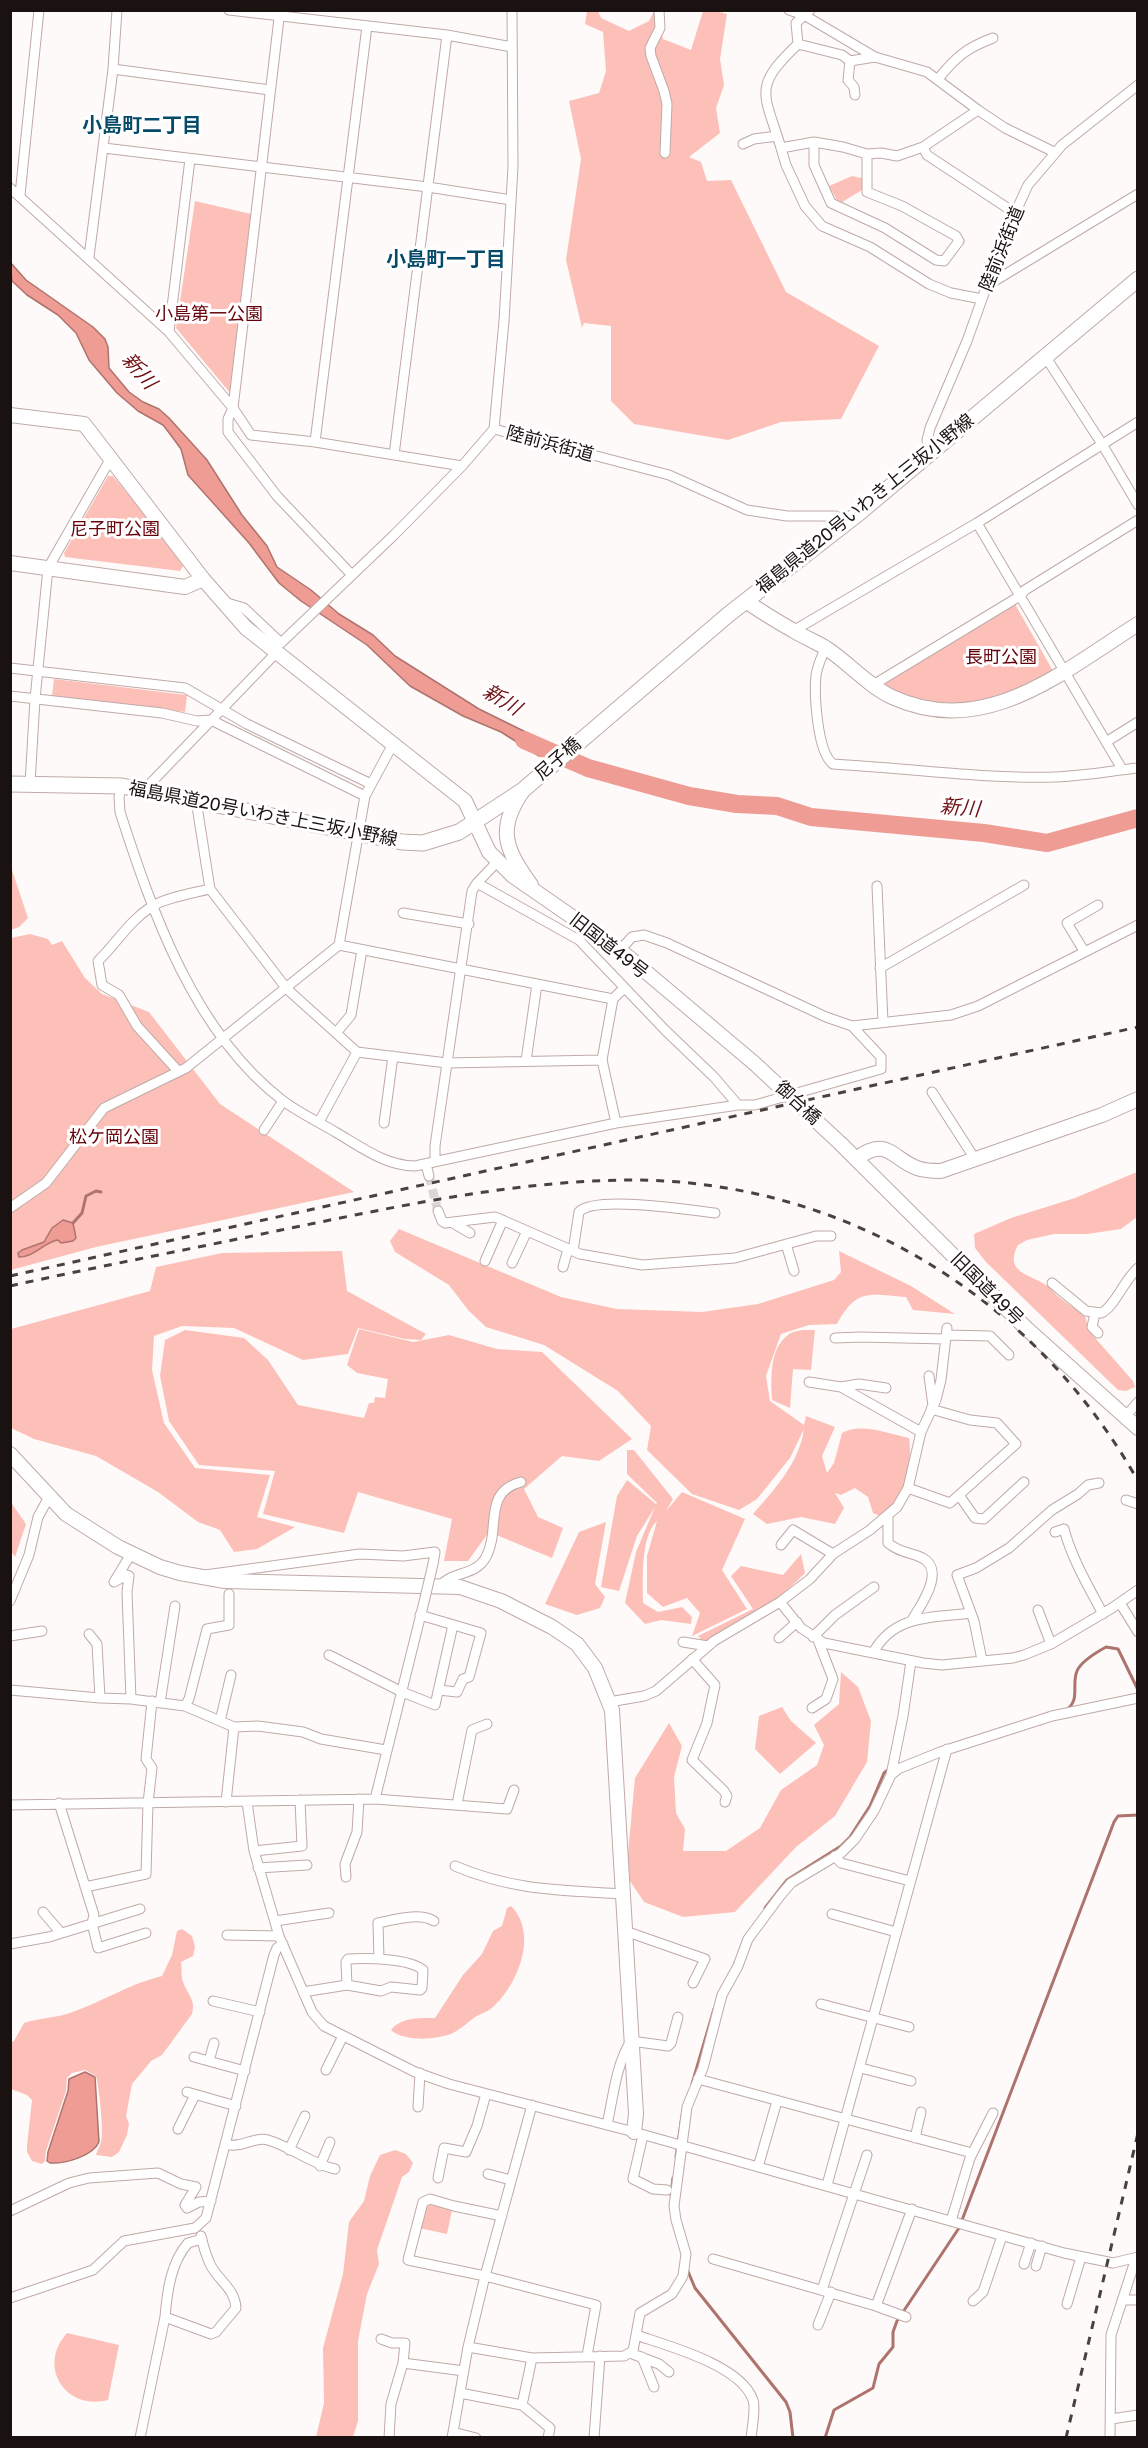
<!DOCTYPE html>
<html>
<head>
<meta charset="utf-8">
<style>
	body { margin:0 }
	#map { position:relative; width:1148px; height:2448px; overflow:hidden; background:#fefaf9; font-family:"Golos Text",sans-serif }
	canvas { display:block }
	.frame { position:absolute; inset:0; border:12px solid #191211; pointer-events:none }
</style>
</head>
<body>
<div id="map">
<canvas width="1148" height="2448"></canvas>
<div class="frame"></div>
</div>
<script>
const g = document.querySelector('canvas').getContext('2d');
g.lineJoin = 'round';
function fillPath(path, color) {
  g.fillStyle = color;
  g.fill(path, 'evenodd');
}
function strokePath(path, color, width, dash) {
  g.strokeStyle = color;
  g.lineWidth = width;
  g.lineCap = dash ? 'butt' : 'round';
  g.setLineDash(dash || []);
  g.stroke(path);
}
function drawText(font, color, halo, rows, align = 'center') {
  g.font = font + ' "Golos Text","Noto Sans JP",sans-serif';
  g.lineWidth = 6;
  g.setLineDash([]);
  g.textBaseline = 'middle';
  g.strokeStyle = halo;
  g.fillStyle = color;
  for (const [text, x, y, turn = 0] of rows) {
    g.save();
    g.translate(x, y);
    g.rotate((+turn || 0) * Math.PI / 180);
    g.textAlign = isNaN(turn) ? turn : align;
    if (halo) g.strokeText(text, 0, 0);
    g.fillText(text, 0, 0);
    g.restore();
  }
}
fillPath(new Path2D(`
	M587 11H598L601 18 629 31 649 21 654 11H657L663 39 691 50 703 11H716L727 14 720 59 724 85 716 108 720 133 689 157 701 162 707 181 731 180 786 292 879 346 841 419 781 422 728 440 634 424 611 401V326L584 323 582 328 566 260 581 159 569 101 599 93 606 71 603 32 585 24Z
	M852 176 862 178V190L839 204 829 186Z
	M195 201 251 214 231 394 176 328Z
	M108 476H113L185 563 180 571 65 557 64 553Z
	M1015 604 1053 671C1031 683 1006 698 981 704 953 710 909 700 886 686V681Z
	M54 679 187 695 185 712 52 696Z
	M11 867 28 918 19 927 11 930Z
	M30 934 48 939 52 945 62 941 85 978 102 994 149 1012 220 1104 354 1192 96 1247 11 1270V938Z
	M1137 1172V1217L1121 1229 1087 1234H1054L1027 1240 1018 1245C1003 1274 1032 1274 1049 1287 1052 1289 1055 1294 1059 1297 1067 1304 1077 1309 1085 1316L1089 1331 1133 1381 1135 1387 1126 1391 1118 1390 986 1262 975 1248 974 1234 1011 1218 1075 1198Z
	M399 1229 561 1297 617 1309 702 1312 758 1304 834 1280 841 1272 839 1251 911 1286 955 1314 913 1310 906 1297C869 1294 856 1288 837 1324L809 1325 781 1334 766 1376 770 1401 804 1425 806 1416 835 1427 822 1456 827 1473 834 1463 842 1433C861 1422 889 1434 909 1438 912 1455 908 1485 898 1499 893 1505 886 1511 880 1516L873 1513 868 1497 855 1488 841 1495 835 1493 844 1508 835 1524 801 1517 767 1524 753 1514C775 1489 799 1463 804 1429L790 1458 757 1499 739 1510 692 1494 647 1450 651 1426 618 1391 544 1345 486 1327 468 1310 449 1285 395 1252 390 1241Z
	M342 1251 347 1291 426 1334 421 1340 405 1339 358 1328 348 1354 303 1360 234 1328 182 1326 154 1336 152 1370 164 1423 195 1468 270 1475 257 1517 295 1527 257 1549 234 1552 220 1530 198 1522 158 1492 96 1456 34 1439 11 1428V1329L150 1291 156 1267 222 1253Z
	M359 1329 413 1342 449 1335 497 1349 542 1352 632 1439 599 1461 562 1456 524 1489 538 1517 563 1528 552 1558 489 1532 468 1561H444L452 1519 358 1492 344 1533 263 1514 275 1471 199 1465 169 1421 160 1376 165 1340 185 1330 244 1338 268 1360 298 1405 364 1418 369 1403H374L375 1397 385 1398 388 1379 357 1373 347 1365Z
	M802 1330H815L811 1370 793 1369 790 1408 772 1400C771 1379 769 1349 788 1335 791 1332 798 1331 802 1330Z
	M627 1450H634L673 1499 666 1511 682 1492 745 1519 722 1570 747 1609 692 1636 700 1613 687 1598 663 1607 647 1593V1556L657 1521C640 1537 643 1581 643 1603L658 1612 682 1607 692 1617 691 1624 661 1620 645 1624 625 1603 636 1552 655 1507 637 1536 619 1591 601 1587 617 1496 627 1480 656 1504 657 1503 627 1474Z
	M10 1501 26 1524 15 1557 11 1551Z
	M606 1522 595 1584 605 1597 600 1608 577 1615 545 1604 579 1532Z
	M801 1554 805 1573C773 1606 744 1621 705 1644L698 1636 753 1609 731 1576 741 1566 783 1575Z
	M841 1672 858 1687 871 1721 867 1762 835 1816 796 1847 735 1912 683 1917 644 1902 630 1881 628 1853 635 1778 669 1723 682 1746 674 1777 676 1813 685 1829 683 1851H726L760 1828 781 1790 817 1765 824 1745 814 1725 839 1704Z
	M782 1707 791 1721 816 1743 780 1774 755 1749 759 1716Z
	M511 1906C538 1933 519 1982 495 2005 490 2011 482 2013 475 2017 468 2022 461 2029 453 2033 437 2040 404 2042 391 2030 401 2017 420 2018 435 2018L463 1975 482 1954 493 1931 502 1926 507 1908Z
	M182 1929 192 1936 195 1947 193 1956 181 1962C182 1969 181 1976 183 1982 188 1995 196 2000 192 2014L162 2055 151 2061 132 2084 126 2116 129 2124 127 2135 119 2152 112 2157 96 2155C97 2151 100 2146 101 2142 104 2132 99 2087 96 2076L85 2070 72 2073 67 2078 66 2091 46 2151 45 2161 42 2164 32 2161 27 2152V2145L32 2100 27 2095 11 2089V2042L14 2041 24 2023C39 2018 55 2018 70 2013 102 2002 129 1984 162 1976L172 1955 177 1931Z
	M395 2150 406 2154 413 2163 409 2172 402 2177 377 2250 379 2264 367 2294 358 2341V2421L353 2437H316L324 2403 323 2348 343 2274 349 2222 364 2201 370 2176 380 2155Z
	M424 2203 452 2210 447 2234 419 2228Z
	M67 2333 119 2345 108 2400C65 2411 37 2366 67 2333Z`), '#fdc0b9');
const water = new Path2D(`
	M10 262 26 280 93 327 105 339 108 347 109 368 129 392 143 402 159 409 169 418 207 460 242 515 267 546 277 567 311 590 339 614 373 635 395 656 479 709 552 745 539 756 501 732 463 716 410 686 367 645 301 601 279 583 249 543 188 475 181 449 170 434 163 425 138 411 117 393 89 360 76 333 58 315 27 295 12 281Z
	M63 1220 73 1223 76 1238 73 1241 61 1243 58 1240C44 1242 35 1257 19 1257L18 1253 22 1250 44 1242 52 1228Z
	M85 2072 95 2077 99 2142C93 2156 65 2164 50 2163L47 2161 48 2152 68 2091 69 2079Z`);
fillPath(water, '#ee9c94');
strokePath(water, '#ae736d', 1.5);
strokePath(new Path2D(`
	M73 1223 82 1213 86 1196 96 1191 101 1192
	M1066 1710C1081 1700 1071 1685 1077 1671 1081 1661 1097 1652 1106 1647L1118 1649 1138 1690
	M765 1908 787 1880 841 1846 850 1837 870 1806 884 1773 889 1769
	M692 2084 714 2009
	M676 2157 682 2116
	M671 2195 673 2178
	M687 2269 695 2288 786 2402 790 2412 793 2438
	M825 2438 834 2410 873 2388 879 2364 893 2347V2332L897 2321 959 2228 1114 1822 1118 1816 1138 1815`), '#ae736d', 3);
strokePath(new Path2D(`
	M524 740 588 768 689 796 737 804 777 806 811 817 984 833 1047 843 1138 818`), '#ee9c94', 18);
strokePath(new Path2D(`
	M429 1176 438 1211`), '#dcd7d6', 9, [9, 4.5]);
const street = new Path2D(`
	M229 10 447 35 512 47
	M280 10 233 408 251 435 315 442 462 466
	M659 10 660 28 650 48 651 56 664 91 667 104 665 153
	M789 10 804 15 875 57 927 72 978 110 1005 128 1054 152
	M798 44 842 55 850 61 875 57
	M850 61 848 80 854 87 855 95
	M113 69 270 90
	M938 79C956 57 966 48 993 38
	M978 110 923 147 897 156 881 153 867 154 843 147 814 142 781 148 786 165 805 206 822 226 870 247 929 284 951 293 982 299
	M814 142V165L831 203 885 228 936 260 944 261 959 241 956 236 902 206 867 192V154
	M743 144 754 139 777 136
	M923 147 927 155 1015 213
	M104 148 428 187 511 200
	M781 148C764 92 752 88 798 44L796 23 810 10
	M10 188 169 332 233 408 228 419V432L277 496 351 574
	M20 195 39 10
	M89 257 113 69 117 10
	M988 285 1138 194
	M169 332 190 159
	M1045 356 1102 444 1138 505
	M494 429 669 475 747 510 787 516H836L844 525
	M315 442 367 26
	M930 452 927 440 930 428 967 341 1005 235 1028 185 1062 145 1138 85
	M394 455 447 35
	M977 523 1122 769
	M224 602 244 608 281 643 394 535 462 466 494 429 504 321 513 167 512 10
	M793 631 977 523 1138 422
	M826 648C821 657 818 665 816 675 814 694 817 752 833 764 906 768 981 779 1055 777 1083 776 1110 771 1138 768
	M10 668 185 688 247 724 371 784
	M873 685 1020 596 1025 590 1138 520
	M10 696 162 713 197 721 211 720 365 796
	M1106 742 1138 722
	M30 784 35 699 48 568 111 458
	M122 786 119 797 120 812C153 914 194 1032 282 1100 299 1113 319 1122 337 1133 361 1147 386 1166 415 1166L616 1123 738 1105
	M145 789 276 653
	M196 800 210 889 287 989 357 1052 447 1063 602 1060
	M477 883 579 940 666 1031 714 1077 738 1105H755L881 1069V1057L852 1026 826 1017 667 943 644 935 632 937 620 950
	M877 886 883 1022
	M403 913 469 924
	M339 945 613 999
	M1084 951 1067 923 1098 905
	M880 968 1024 885
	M852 1026 951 1015 978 1006 1138 925
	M336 1033 351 1015 362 950
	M526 1061 537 984
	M178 1071 137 1026 119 995 102 985 98 961C116 944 129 921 151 907 164 898 194 893 210 889
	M932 1092 975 1159
	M319 1122 357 1052
	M384 1123 393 1056
	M616 1123 602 1060 613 999 624 988
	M264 1130 283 1101
	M435 1161V1146L472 891 477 883 498 861
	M426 1164 429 1176
	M10 1208 46 1183 104 1108 186 1068 339 945 365 796 393 744
	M438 1211 442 1221 445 1223 495 1217 580 1254 642 1265 735 1258 816 1236H831
	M453 1223 470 1233
	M786 1244 794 1271
	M573 1251 579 1212C594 1195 691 1210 715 1213
	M485 1261 503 1220
	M512 1263 527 1231
	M563 1267 568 1249
	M1052 1283 1086 1311 1101 1313C1114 1308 1124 1280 1138 1268
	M1095 1313 1092 1327 1098 1333
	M947 1328 941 1380 936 1400 921 1432 908 1488 897 1507 870 1530 833 1554 810 1579 780 1602 801 1628 824 1643 923 1663 942 1665 1013 1658 1024 1655 1051 1644 1112 1608 1138 1590
	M946 1335 990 1336 1009 1355
	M835 1338 861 1337 946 1339
	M929 1376 933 1406
	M809 1382 841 1387 921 1432
	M841 1387 859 1384 886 1388
	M1125 1417 1138 1402
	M908 1488 950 1503 1016 1444 997 1423 970 1420 931 1409
	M959 1495 975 1518 984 1519 1024 1482
	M1126 1500 1138 1504
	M888 1515V1543C897 1551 907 1552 918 1556 949 1567 921 1605 912 1620
	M1055 1532 1064 1529C1072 1559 1088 1586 1103 1614
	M781 1545 793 1530 833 1554
	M131 1554 114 1582 127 1575 129 1576 127 1592 131 1699
	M205 1575 360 1554 403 1556 435 1552 433 1564
	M441 1585C453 1571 476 1576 486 1557 501 1530 482 1492 521 1482
	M10 1601 29 1555 38 1517 49 1497
	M1120 1603 1138 1632
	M1038 1610 1051 1644
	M420 1615 481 1633 469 1677 463 1679 457 1692 439 1690
	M89 1634 97 1644 100 1698 131 1699 185 1706 234 1727 258 1726 303 1732 321 1739 386 1750
	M10 1636 42 1631
	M813 1637 835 1615 874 1587
	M779 1638 797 1622
	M683 1642 708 1646
	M873 1653C894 1614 932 1618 971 1613
	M329 1655 402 1692 435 1705 453 1625
	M692 1659 715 1685 707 1723 692 1760 724 1791 727 1796 725 1802
	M982 1660 974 1621 957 1575 976 1568 1009 1548 1052 1510 1078 1494 1088 1485 1099 1483
	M10 1690 100 1698
	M609 1702 644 1696 656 1691 714 1641 780 1602
	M160 1703 175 1606
	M185 1706 189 1699 207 1629 229 1625V1594
	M812 1708 826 1699 833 1679 818 1640
	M220 1721 231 1675
	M891 1775 903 1716 911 1661
	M375 1799 507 1809 514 1790
	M226 1802 234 1727
	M247 1802 254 1851 279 1936 312 2012 324 2026 415 2072 449 2084 634 2132 1064 2253 1113 2263 1138 2257
	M59 1803 94 1915 92 1923 98 1948 146 1933
	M457 1804 472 1730 487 1724
	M10 1805 375 1799 424 1602
	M254 1851 302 1846 300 1800
	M835 1856 841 1863 910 1881
	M455 1866C514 1891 560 1890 622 1894
	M258 1868 307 1865
	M346 1877 345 1864 357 1832 359 1799
	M85 1887 146 1874 148 1803 152 1768 146 1759 152 1701
	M43 1912 61 1933
	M832 1914 896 1932
	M275 1921 329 1913
	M625 1931 705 1959 693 1983
	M227 1935 279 1936
	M10 1944 49 1937 140 1909
	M379 1959 378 1923C394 1920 419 1912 434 1921
	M303 1992 347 1985 381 1991 391 1987 420 1990 422 1988 423 1970C409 1958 366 1958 348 1959L346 1962 347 1985
	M213 2001 260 2012
	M821 2004 909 2027
	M194 2057 245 2071
	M209 2061 214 2043
	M861 2068 911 2081
	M326 2070 343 2036
	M698 2079 972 2153
	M187 2092 236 2106
	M418 2107 420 2073
	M607 2125C613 2098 616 2064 631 2041L668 2046 671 2043 678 2017
	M178 2129 195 2095
	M643 2135 633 2179 653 2189 667 2190
	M915 2138 921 2112
	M226 2144C241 2149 254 2136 268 2140 292 2147 311 2164 335 2169
	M289 2150 305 2116
	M320 2166 330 2142
	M758 2167 777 2101
	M488 2174 511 2180
	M438 2178 444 2148 466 2152 477 2126 486 2094
	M827 2185 947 1749
	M10 2211 69 2183 89 2178 158 2173 181 2184 196 2187 185 2205 187 2208 199 2202 211 2201
	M502 2216 454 2206 430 2199 423 2202 408 2260 485 2276 596 2305 587 2356
	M951 2221 970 2158 993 2113
	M713 2259 876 2306 906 2317
	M1024 2264 1031 2243
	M1036 2266 1042 2246
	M822 2290 867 2155
	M10 2298 93 2270 124 2241 195 2228 206 2218 274 1955 277 1948 283 1944
	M1122 2300H1138
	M973 2301 983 2292 1002 2236
	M1067 2304 1081 2257
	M876 2306 912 2209
	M165 2317 211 2334 216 2332 236 2308C235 2288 218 2281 210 2264 206 2255 203 2245 201 2236
	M818 2325 831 2292
	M636 2335C668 2346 741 2365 753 2400 756 2409 752 2427 751 2438
	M381 2339 392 2343H405L403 2363 391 2404 389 2438
	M468 2347 532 2358 624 2356 633 2351 640 2313 672 2294 683 2276 686 2254 676 2220 674 2206 687 2107 703 2068 722 1995 738 1966 748 1939 780 1896 791 1883 841 1853 855 1839 874 1811 891 1775 898 1769 940 1752 1052 1716 1138 1698
	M630 2353 659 2364 669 2372
	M642 2357 654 2387
	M403 2363 464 2371
	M460 2393 522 2405 550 2428 548 2438
	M522 2405 532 2358
	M1111 2419 1138 2415
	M453 2432 476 2438
	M140 2438 165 2317C167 2292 171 2262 188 2243L202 2239
	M452 2438 468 2347 485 2276 532 2105
	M594 2438 600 2356
	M1110 2438 1111 2335 1136 2258`);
const secondary = new Path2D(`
	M10 415 84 424 203 579 246 628 465 801 489 852 513 876 620 950 754 1063
	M10 563 185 587 203 579
	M747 602C762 612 778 622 794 631 804 637 816 642 826 648 849 663 867 685 892 697 985 740 1063 671 1138 624
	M522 792C496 830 506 850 531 885
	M841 1144 1027 1329 1138 1428
	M856 1159C887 1135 892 1159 917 1168 925 1171 933 1171 941 1171L1102 1115 1138 1099
	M10 1454 66 1514 118 1547 160 1567 180 1573 225 1581 460 1587 501 1601 552 1627 577 1644 595 1668 612 1710 636 2114 634 2132`);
const primary = new Path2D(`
	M10 784 122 786 402 842 423 843 459 832 523 790 729 614 859 513 1138 279`);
strokePath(street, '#bfaaa7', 11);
strokePath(secondary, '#bfaaa7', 16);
strokePath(primary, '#bfaaa7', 17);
strokePath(street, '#fff', 9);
strokePath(secondary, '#fff', 14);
strokePath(primary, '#fff', 15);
strokePath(new Path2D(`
	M10 1276 1138 1027
	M10 1286C100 1266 191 1249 281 1230 395 1207 512 1181 628 1180 842 1179 1034 1296 1138 1481
	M1066 2438 1138 2133`), '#494241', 3, [8, 8]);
const streetBridge = new Path2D(`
	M424 1602 433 1564`);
const secondaryBridge = new Path2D(`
	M754 1063 841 1144`);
strokePath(streetBridge, '#bfaaa7', 11, []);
strokePath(secondaryBridge, '#bfaaa7', 16, []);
strokePath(streetBridge, '#fff', 9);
strokePath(secondaryBridge, '#fff', 14);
drawText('18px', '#191211', '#fff', [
	["陸前浜街道",1002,249,-68],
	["陸前浜街道",550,444,15],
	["福島県道20号いわき上三坂小野線",865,504,-39],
	["尼子橋",558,759,-41],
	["福島県道20号いわき上三坂小野線",263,814,11],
	["旧国道49号",609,946,38],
	["御台橋",798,1103,43],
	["旧国道49号",987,1289,45]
]);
drawText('18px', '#650009', '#fff', [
	["小島第一公園",209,314],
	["尼子町公園",115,529],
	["長町公園",1001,657],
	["松ケ岡公園",114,1137]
]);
drawText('bold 20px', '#064a69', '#fff', [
	["小島町二丁目",142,126],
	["小島町一丁目",446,260]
]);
drawText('italic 20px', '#701013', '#fff', [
	["新川",139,371,49],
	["新川",502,700,31],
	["新川",960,808,5]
]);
</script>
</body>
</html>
